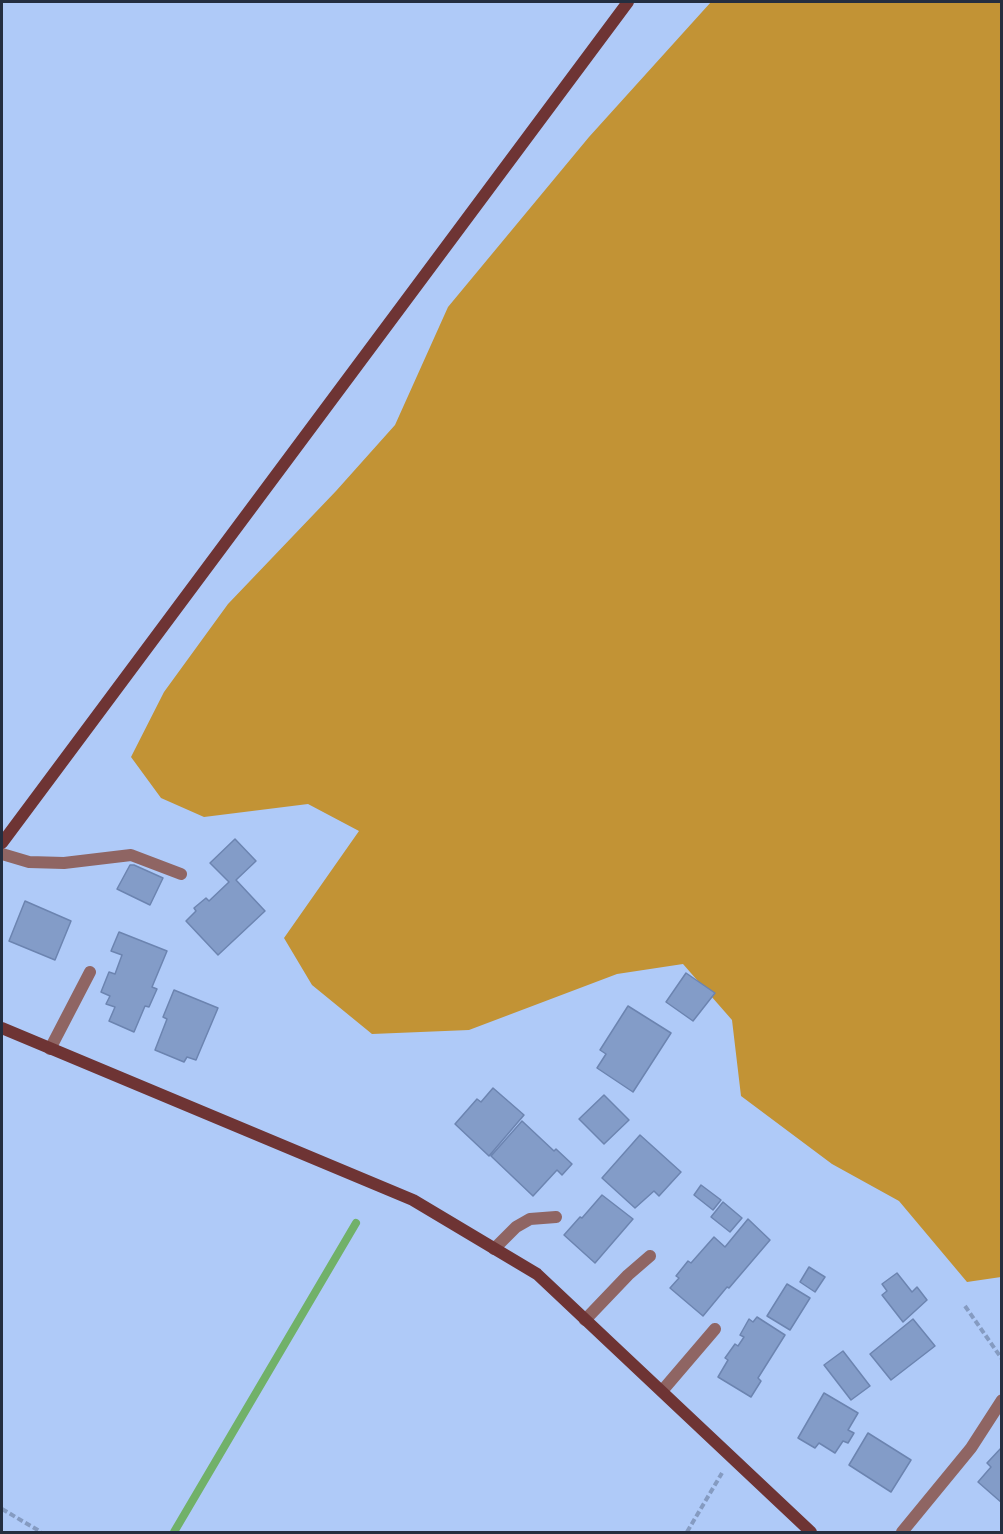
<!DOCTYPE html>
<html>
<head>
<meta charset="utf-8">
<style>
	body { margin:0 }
	#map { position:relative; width:1003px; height:1534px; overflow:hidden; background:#afcaf8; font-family:Arial,sans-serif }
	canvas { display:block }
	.frame { position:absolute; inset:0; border:3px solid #242e40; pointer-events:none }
</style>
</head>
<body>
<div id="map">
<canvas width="1003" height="1534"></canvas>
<div class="frame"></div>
</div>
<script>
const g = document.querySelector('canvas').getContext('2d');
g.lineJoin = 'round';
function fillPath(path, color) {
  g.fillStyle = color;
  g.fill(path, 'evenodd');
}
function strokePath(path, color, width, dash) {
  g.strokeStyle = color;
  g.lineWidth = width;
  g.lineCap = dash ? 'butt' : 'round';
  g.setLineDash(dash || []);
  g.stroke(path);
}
fillPath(new Path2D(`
	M711 2H1001V1277L967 1282 899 1201 832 1164 741 1096 732 1020 683 964 617 974 469 1030 372 1034 312 985 284 938 359 831 308 804 204 817 161 798 131 757 164 692 228 604 336 491 395 425 448 307 589 137Z`), '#c29335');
strokePath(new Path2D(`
	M174 1532 356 1223`), '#71b169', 8);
const building = new Path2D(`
	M235 839 256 861 236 880 265 911 218 955 186 921 196 911 194 908 206 898 209 901 229 882 210 863Z
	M130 865H134L163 878 150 905 117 889Z
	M25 901 71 921 55 960 9 941Z
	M119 932 167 951 152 987 157 989 149 1007 145 1006 134 1032 109 1021 115 1007 106 1004 110 996 101 992 109 972 115 974 122 955 111 951Z
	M686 973 715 993 693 1021 666 1002Z
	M174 990 218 1008 196 1060 187 1057 184 1062 155 1050 167 1019 163 1017Z
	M628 1006 671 1033 633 1092 597 1068 606 1054 600 1050Z
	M493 1088 524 1115 489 1156 455 1124 477 1099 481 1102Z
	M604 1095 629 1120 604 1144 579 1119Z
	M522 1121 554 1151 556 1149 572 1164 562 1175 557 1170 533 1196 491 1156Z
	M640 1135 681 1172 659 1196 654 1191 635 1208 602 1178Z
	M701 1185 721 1200 713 1210 694 1195Z
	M602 1195 633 1219 595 1263 564 1235 580 1217 582 1218Z
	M723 1202 742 1218 730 1232 711 1217Z
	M748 1219 770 1240 729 1288 727 1287 703 1316 670 1288 679 1278 676 1276 688 1261 691 1263 714 1237 725 1247Z
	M809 1267 825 1277 815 1292 800 1282Z
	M897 1273 912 1292 917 1287 927 1300 903 1322 882 1295 887 1291 882 1284Z
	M787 1284 810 1298 790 1330 767 1316Z
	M757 1317 785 1335 758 1378 761 1381 751 1397 718 1377 728 1360 725 1358 735 1344 738 1346 744 1337 740 1335 749 1319 753 1322Z
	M913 1319 935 1346 891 1380 870 1354Z
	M843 1351 870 1386 851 1400 824 1365Z
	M824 1393 858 1413 848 1430 854 1433 848 1443 843 1441 835 1453 819 1443 815 1448 798 1438Z
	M868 1433 911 1460 891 1492 849 1465Z
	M1002 1447V1503L978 1482 991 1467 987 1463Z`);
fillPath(building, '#839cc8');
strokePath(building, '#6c84b0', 1.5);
strokePath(new Path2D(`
	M965 1306 1002 1359
	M2 1509 41 1532
	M687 1532 722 1473`), '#859bc1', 4, [6, 3]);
strokePath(new Path2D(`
	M2 854 29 862 64 863 131 855 181 874
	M50 1049 90 972
	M494 1249 516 1227 530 1219 556 1217
	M585 1320 628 1275 650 1256
	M662 1391 715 1329
	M902 1532 971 1448 1002 1400`), '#8f6563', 12);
strokePath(new Path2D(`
	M2 843 628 2
	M2 1028 413 1200 537 1274 811 1532`), '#6e3434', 12);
</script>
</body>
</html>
